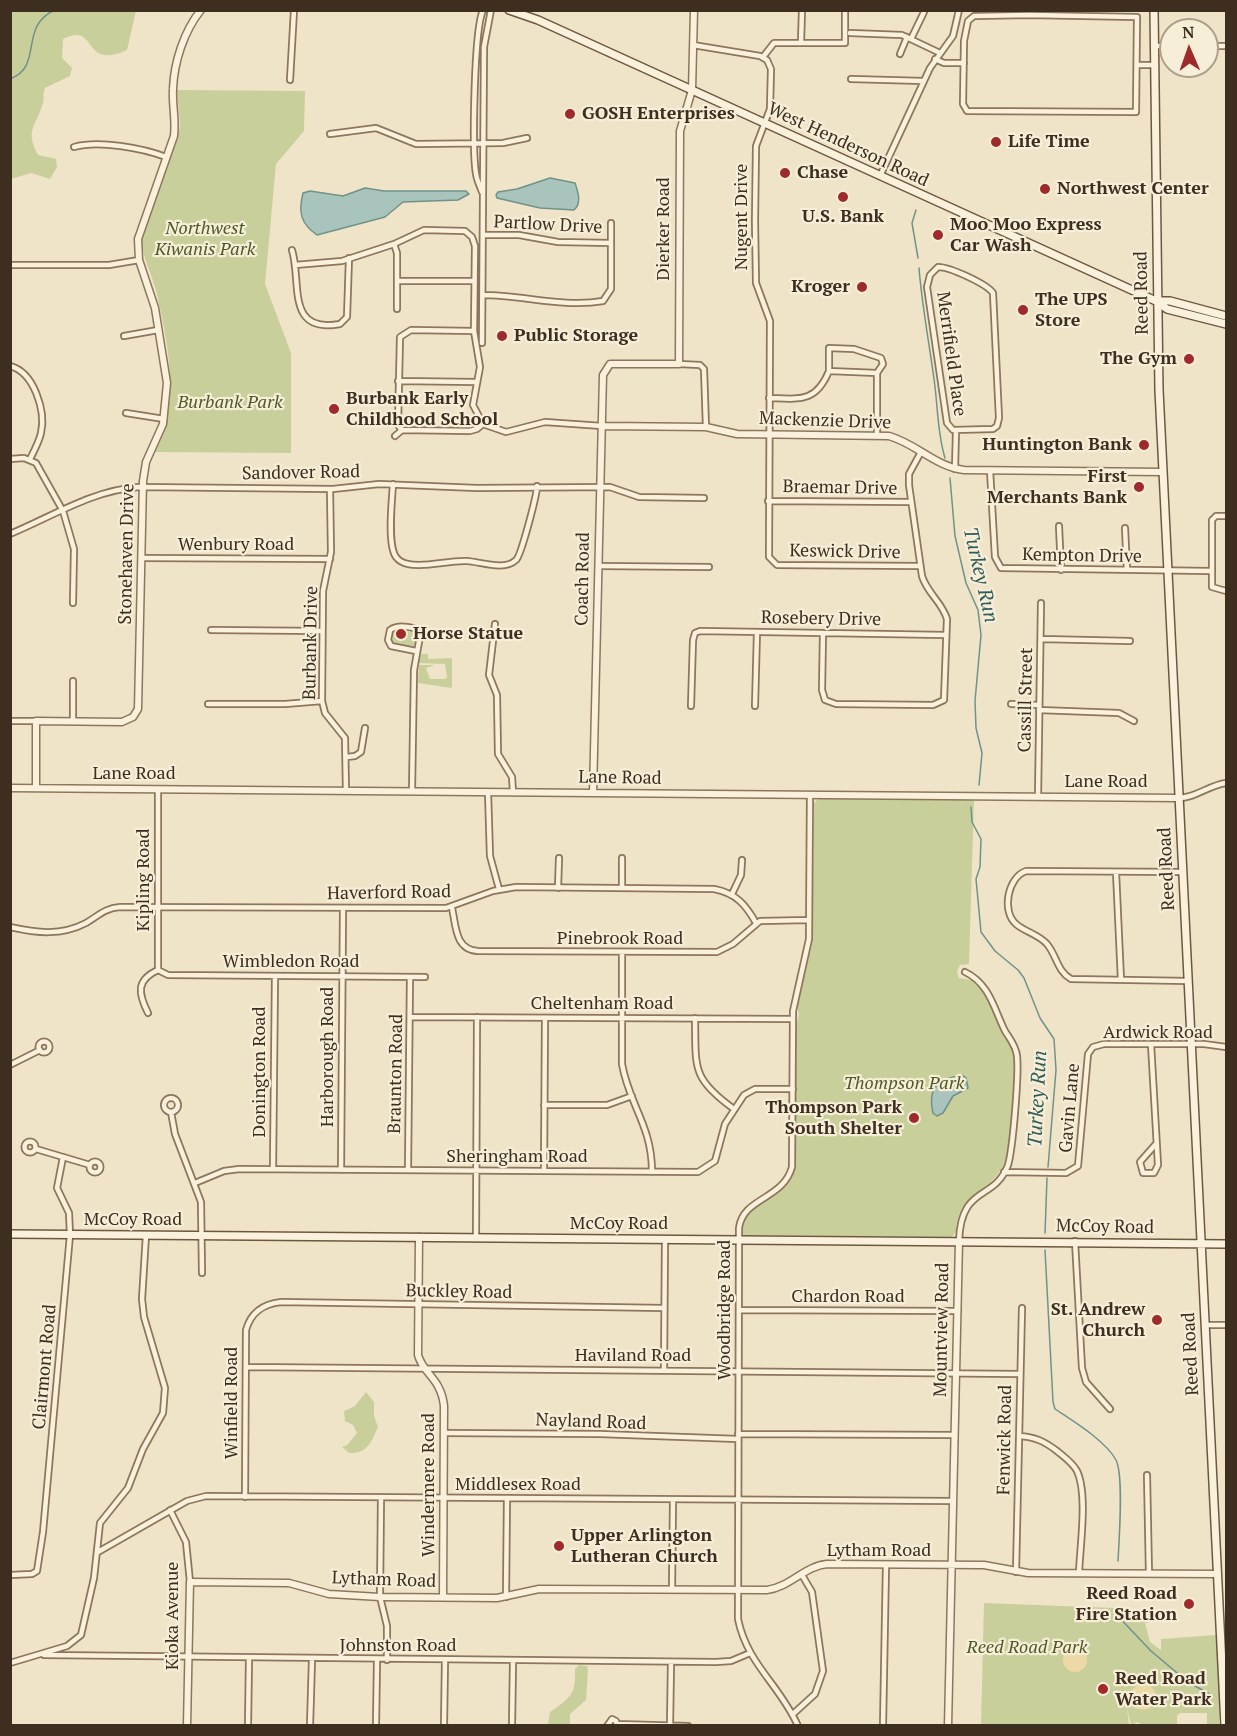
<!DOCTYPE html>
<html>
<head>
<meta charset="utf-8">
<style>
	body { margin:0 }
	#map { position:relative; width:1237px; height:1736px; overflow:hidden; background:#f0e4c8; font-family:"PT Serif",serif }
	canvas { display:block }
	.frame { position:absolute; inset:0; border:12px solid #3d2e20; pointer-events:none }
	.north { position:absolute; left:1159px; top:18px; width:60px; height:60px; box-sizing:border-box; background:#f7eed8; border:2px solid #ada18e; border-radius:50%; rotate:358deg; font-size:16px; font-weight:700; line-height:24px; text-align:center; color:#3d2e20 }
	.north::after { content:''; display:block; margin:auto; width:21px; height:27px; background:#9e2a2b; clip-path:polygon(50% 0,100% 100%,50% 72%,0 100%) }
</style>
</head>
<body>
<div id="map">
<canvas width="1237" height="1736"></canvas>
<div class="frame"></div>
<div class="north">N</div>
</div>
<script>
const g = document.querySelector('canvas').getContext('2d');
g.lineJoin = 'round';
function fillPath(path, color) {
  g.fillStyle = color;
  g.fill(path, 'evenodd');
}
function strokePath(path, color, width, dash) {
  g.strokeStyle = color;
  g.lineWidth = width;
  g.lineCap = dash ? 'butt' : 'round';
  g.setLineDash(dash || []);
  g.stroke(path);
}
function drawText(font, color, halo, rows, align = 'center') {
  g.font = font + ' "PT Serif",serif';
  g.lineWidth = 4.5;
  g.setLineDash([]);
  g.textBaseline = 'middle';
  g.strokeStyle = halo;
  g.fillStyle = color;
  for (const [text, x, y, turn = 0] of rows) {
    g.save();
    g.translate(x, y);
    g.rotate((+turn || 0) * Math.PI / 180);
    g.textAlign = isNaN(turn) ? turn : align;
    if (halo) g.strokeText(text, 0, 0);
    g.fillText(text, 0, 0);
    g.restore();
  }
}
fillPath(new Path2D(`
	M15 10 136 11 127 50C80 71 99 21 63 39L62 58 72 68 70 76 45 88C42 94 45 100 42 106 35 127 25 131 38 155L56 159 57 167 50 179 31 173 11 179 10 12Z
	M177 90 305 91 304 131 276 164 265 284 291 353V453L155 452C181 404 168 345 157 294 152 273 142 258 141 236L177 140 180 126Z
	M396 630 415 632V645L410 647 392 644 390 635Z
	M421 654H428V659L452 658V688L418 683 419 665H435L426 668 430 679H445L447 677 445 664 419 663Z
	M819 798 974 799 969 964 960 965 957 971 959 978 976 981C987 996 1013 1044 1015 1060 1013 1087 1014 1139 1004 1163 991 1195 958 1190 956 1232L952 1237 744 1235 742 1232 746 1214C766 1198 789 1193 795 1166L796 1025 799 1015 796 1003 812 945 814 803Z
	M366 1392 374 1402V1416L378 1427C371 1442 368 1454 349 1453L342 1447 347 1445 357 1433 353 1425 345 1421 344 1411 355 1406Z
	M984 1603 1115 1608 1125 1612 1147 1609 1151 1615 1148 1616V1623H1145L1150 1642 1161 1650V1639L1216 1635 1221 1725 1219 1709V1725H1207V1713H1180L1177 1716V1725H1141L1138 1722 1131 1725 1127 1708 1129 1725 981 1726Z
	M579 1665 587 1666 588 1670 586 1700 570 1714V1725H548L550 1712C570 1698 576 1695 575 1669Z`), '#c9cf9b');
fillPath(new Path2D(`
	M1063 1660a12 12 0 1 1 24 0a12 12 0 1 1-24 0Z
	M1130 1697a13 13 0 1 1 26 0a13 13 0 1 1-26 0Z`), '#ecd9a5');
const water = new Path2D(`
	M550 178 575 183C578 192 582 203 574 210L540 208 497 198 496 195 498 192 517 189Z
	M365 188 384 191H466L469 194 458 200 403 202 385 217 317 235C301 224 298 213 303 193L310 191 343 196Z
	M962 1075 966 1078 968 1088 953 1096 943 1113 937 1116 933 1113C927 1086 939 1079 962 1075Z`);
fillPath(water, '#a9c4bc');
strokePath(water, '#6f938a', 1.5);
strokePath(new Path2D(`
	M10 79C44 67 18 26 55 10
	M916 210 912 223 918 258
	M919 268C922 306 929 342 934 379 938 406 937 432 945 458
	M950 478 955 536 966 583 978 610 981 635 975 701 976 728 982 753 979 785
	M971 807 972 822 981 839 980 867 976 879 981 932 995 951 1018 970 1024 978 1040 1018 1054 1039 1056 1070 1048 1167
	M1045 1233 1047 1178
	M1045 1250 1053 1402 1055 1409C1073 1421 1106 1441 1116 1460 1124 1476 1119 1540 1118 1561
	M1115 1613 1151 1651 1188 1682 1213 1696`), '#6f938a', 1.5);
const minor = new Path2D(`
	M1029 15 1137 17 1136 112 967 111 963 104 964 41 968 21 974 16Z
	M850 33 902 35 940 53
	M911 39 924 12
	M801 42 802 10
	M693 45 760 56 767 60 771 69 770 109 756 146 755 221 756 283 770 321 769 557 777 565 920 566
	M1154 46H1171
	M1207 46H1226
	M900 54 907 37
	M763 57 774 43H845V10
	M935 59 944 63H964
	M1138 65H1154
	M851 79 924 81
	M290 80 294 10
	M330 134 376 128 416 144 503 143 527 138
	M74 147C99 140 142 148 166 157
	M880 176 930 68 953 36 959 10
	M482 192C480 186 477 181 476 174 472 150 474 30 483 10
	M483 235H519L558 242 611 243
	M394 244 397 253V309
	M292 250C302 282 285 334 340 324L347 317 349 258
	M10 265H109L139 260
	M295 265 342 261 394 244 424 230 465 231 472 237 475 246 474 331 480 367 473 405 483 424 506 432 545 422 602 426
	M938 267C950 267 987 284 993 293L999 418 997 426 993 429 953 430 947 423 927 287 930 275Z
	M397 281H474
	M483 295C522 295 564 308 603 301L611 289V223
	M124 336 158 330
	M482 343 484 47 491 10
	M679 364 700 365 704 369 706 427
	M10 366C34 372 46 411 41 433 39 442 34 451 30 459
	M829 371V348L854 349 881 358 883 364 877 373
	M398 381 476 382
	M769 398C799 399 816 403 829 371L877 373V435
	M126 413 164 419
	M402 430 398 425 400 337 411 330 474 331
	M395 436 402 430 470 431 477 429 483 424
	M10 459 24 458 36 463 63 511 74 549 73 603
	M955 469 956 430
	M990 470 995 557 1001 568 1211 571
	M393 484C392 500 387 545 396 557 399 561 403 563 408 564 426 568 448 560 467 561 481 562 505 571 516 560 521 556 537 495 537 486
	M330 489 331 552 323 591 322 701 325 713 345 738 346 791
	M768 501 911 502
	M1226 516H1216L1212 520V587L1226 591
	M1059 526 1061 570
	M1125 528 1127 570
	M10 534C53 516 93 490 139 487L333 489 379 484 477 488 610 487 639 497 704 498
	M142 558 330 559
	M599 566 709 567
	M495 624 489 675 497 695 498 754 512 777 513 792
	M211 630 322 631
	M823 633 822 690 825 700 836 704 933 705 944 700 947 619C942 602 927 593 922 576L909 485V474L921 452
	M1041 639 1130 641
	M208 704H285L322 701
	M1011 704 1039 705
	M691 706 693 640 695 633 700 631 946 635
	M755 706 757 632
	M1039 710 1119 713 1134 721
	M10 721H36
	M73 721V681
	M347 757 355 756 361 752 365 728
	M158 789V970
	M412 791 414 670 420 636 418 630C410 626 397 625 390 630L388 640 391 646 416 651
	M488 792 490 856 499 889
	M1038 797 1041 603
	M1178 798C1196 798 1209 785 1226 783
	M1116 872 1121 980
	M1182 872 1026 871C1008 877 1001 911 1016 924 1025 932 1038 934 1047 944 1057 956 1057 971 1071 979L1188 981
	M558 888 559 858
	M622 888V858
	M732 894 741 875 742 860
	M452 908C456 926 455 950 478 951L717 952 733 944 760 921 809 920
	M10 927C37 933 61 936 86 923 98 916 105 908 120 907L446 908 493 891 516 887 714 889C736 893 746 905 756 923
	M622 952V1064C629 1105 652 1125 652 1172
	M158 970 168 975 425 977
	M148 1013C138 993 136 980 158 970
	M410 1017 793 1019
	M695 1018C696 1068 691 1078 734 1109
	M38.5 1047a5.5 5.5 0 1 1 11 0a5.5 5.5 0 1 1-11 0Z
	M1151 1044 1158 1165 1154 1173H1143L1140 1162 1155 1145
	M10 1065 40 1050
	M164 1105a7 7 0 1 1 14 0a7 7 0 1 1-14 0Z
	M544 1105H607L632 1096
	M171 1112 175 1134 201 1202 202 1273
	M24.5 1147a5.5 5.5 0 1 1 11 0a5.5 5.5 0 1 1-11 0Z
	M36 1149 90 1165
	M89.5 1167a5.5 5.5 0 1 1 11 0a5.5 5.5 0 1 1-11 0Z
	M273 1169 275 976
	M341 1170 343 908
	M408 1170 410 977
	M544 1171 545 1018
	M1004 1172 1066 1173 1078 1166 1088 1054 1093 1047 1104 1044H1204L1226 1047
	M195 1183 224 1171 239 1169 698 1172 715 1161 725 1124 744 1095 755 1089H793
	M476 1238 477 1017
	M959 1241C961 1184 994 1202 1008 1165 1013 1148 1019 1074 1017 1056 1016 1046 1010 1039 1005 1031 994 1009 990 984 965 972
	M1075 1241 1082 1368 1086 1382 1110 1409
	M739 1310 958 1311
	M1205 1325H1226
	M246 1367 1020 1374
	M664 1370 665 1239
	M444 1433 600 1434 738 1439
	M738 1434 955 1435
	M1019 1436C1035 1437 1044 1441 1057 1451 1064 1457 1072 1462 1077 1471 1088 1494 1080 1546 1079 1573
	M1147 1475 1149 1574
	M245 1497 246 1330C251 1312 263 1304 281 1302L664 1308
	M381 1497 380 1597 387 1626V1660
	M170 1510 186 1542 190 1582
	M98 1552 187 1501 206 1496 953 1501
	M1016 1572 1022 1308
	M10 1575 32 1574 37 1571 43 1532 70 1235 69 1213 57 1188 63 1157
	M672 1590 673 1500
	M506 1597 507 1498
	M44 1655 716 1662 731 1661 750 1653
	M10 1663 67 1646 81 1635 94 1578 100 1523 128 1488 143 1449 163 1413 165 1388 144 1317 142 1299 146 1235
	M793 1714 815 1694 823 1671 812 1592 802 1575
	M617 1724 688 1726
	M248 1726 249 1658
	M310 1726 312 1659
	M376 1726 377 1660
	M444 1726 445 1660
	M512 1726 513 1661
	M607 1726 612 1719 616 1721 617 1726
	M670 1726 671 1662
	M798 1726C780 1685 747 1664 738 1619L739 1228C743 1197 783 1200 792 1167L793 1011 809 939 810 795
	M883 1726 886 1565`);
const tertiary = new Path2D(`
	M602 426 706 427 737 434 889 436C917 444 934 466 964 470L1163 472
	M10 788 1178 798
	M36 788V721L122 722 133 717 138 709 143 481 146 462 163 424 167 383 155 308 139 260 138 239 174 136C176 119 172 105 173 89 174 62 184 31 201 10
	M593 793 603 375 610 364H679L680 131 692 90 694 10
	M419 1237 418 1355C423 1374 441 1378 444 1406L443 1597
	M187 1726 190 1582 289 1583 329 1594 380 1597 497 1598 539 1589 767 1590C790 1587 805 1566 827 1564L984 1565 1028 1573 1217 1574
	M948 1726 959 1241`);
const secondary = new Path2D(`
	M509 10 538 20 1156 301 1167 309 1226 324
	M1154 10 1159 390 1225 1726
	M1156 301H1170L1226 316
	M10 1234 1226 1244`);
strokePath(minor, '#8d765c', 8);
strokePath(tertiary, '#8d765c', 9);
strokePath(secondary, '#6f573f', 10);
strokePath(minor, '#faf1dc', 4.5);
strokePath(tertiary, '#faf1dc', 6);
strokePath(secondary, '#faf1dc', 7);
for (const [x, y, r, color] of [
	[570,114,6,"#9e2a2b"],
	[996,142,6,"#9e2a2b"],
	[785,173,6,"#9e2a2b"],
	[1045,189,6,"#9e2a2b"],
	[843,197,6,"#9e2a2b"],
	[938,235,6,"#9e2a2b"],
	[862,287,6,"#9e2a2b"],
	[1023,310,6,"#9e2a2b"],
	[502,336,6,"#9e2a2b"],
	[1189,359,6,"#9e2a2b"],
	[334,409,6,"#9e2a2b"],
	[1144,445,6,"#9e2a2b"],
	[1139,487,6,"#9e2a2b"],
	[401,634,6,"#9e2a2b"],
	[914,1118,6,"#9e2a2b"],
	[1157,1320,6,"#9e2a2b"],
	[559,1546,6,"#9e2a2b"],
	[1189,1604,6,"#9e2a2b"],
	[1103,1689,6,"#9e2a2b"]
]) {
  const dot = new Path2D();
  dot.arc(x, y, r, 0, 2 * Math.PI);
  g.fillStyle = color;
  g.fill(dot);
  strokePath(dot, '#f7eed8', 2);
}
drawText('bold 18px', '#3d2e20', '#f7eed8', [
	["GOSH Enterprises",582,114],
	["Life Time",1008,142],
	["Chase",797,173],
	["Northwest Center",1057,189],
	["U.S. Bank",843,217,"center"],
	["Moo Moo Express",950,225],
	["Car Wash",950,246],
	["Kroger",850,287,"right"],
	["The UPS",1035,300],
	["Store",1035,321],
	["Public Storage",514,336],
	["The Gym",1177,359,"right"],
	["Burbank Early",346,399],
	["Childhood School",346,420],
	["Huntington Bank",1132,445,"right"],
	["First",1127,477,"right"],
	["Merchants Bank",1127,498,"right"],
	["Horse Statue",413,634],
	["Thompson Park",902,1108,"right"],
	["South Shelter",902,1129,"right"],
	["St. Andrew",1145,1310,"right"],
	["Church",1145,1331,"right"],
	["Upper Arlington",571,1536],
	["Lutheran Church",571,1557],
	["Reed Road",1177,1594,"right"],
	["Fire Station",1177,1615,"right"],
	["Reed Road",1115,1679],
	["Water Park",1115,1700]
], 'left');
drawText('18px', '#3d2e20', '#f7eed8', [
	["West Henderson Road",848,145,25],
	["Nugent Drive",742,217,-90],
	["Partlow Drive",548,225,3],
	["Dierker Road",664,229,-90],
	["Reed Road",1142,293,-91],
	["Merrifield Place",951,354,82],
	["Mackenzie Drive",825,421,2],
	["Sandover Road",301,473,-1],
	["Braemar Drive",840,488,1],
	["Wenbury Road",236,545],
	["Keswick Drive",845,552,1],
	["Stonehaven Drive",127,554,-89],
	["Kempton Drive",1082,556,1],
	["Coach Road",583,579,-89],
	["Rosebery Drive",821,619,1],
	["Burbank Drive",311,643,-89],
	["Cassill Street",1026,700,-89],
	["Lane Road",134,774],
	["Lane Road",620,778,1],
	["Lane Road",1106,782],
	["Reed Road",1167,869,-93],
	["Kipling Road",144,880,-90],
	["Haverford Road",389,893,-1],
	["Pinebrook Road",620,939],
	["Wimbledon Road",291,962],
	["Cheltenham Road",602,1004],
	["Ardwick Road",1158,1033],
	["Harborough Road",328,1057,-90],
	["Donington Road",260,1072,-90],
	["Braunton Road",396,1074,-89],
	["Gavin Lane",1070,1108,-85],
	["Sheringham Road",517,1157],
	["McCoy Road",133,1220],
	["McCoy Road",619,1224],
	["McCoy Road",1105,1227,1],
	["Buckley Road",459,1292,1],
	["Chardon Road",848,1297],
	["Woodbridge Road",725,1310,-90],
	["Mountview Road",942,1330,-89],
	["Reed Road",1191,1354,-93],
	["Haviland Road",633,1356],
	["Clairmont Road",45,1367,-85],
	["Winfield Road",232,1403,-90],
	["Nayland Road",591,1422,2],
	["Fenwick Road",1005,1440,-89],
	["Windermere Road",429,1485,-90],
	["Middlesex Road",518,1485],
	["Lytham Road",879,1551],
	["Lytham Road",384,1580,2],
	["Kioka Avenue",173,1616,-90],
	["Johnston Road",398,1646]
]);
drawText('italic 18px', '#4d5a26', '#f7eed8', [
	["Northwest",205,229],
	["Kiwanis Park",205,250],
	["Burbank Park",230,403],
	["Thompson Park",904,1084],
	["Reed Road Park",1027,1648]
]);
drawText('italic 20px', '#2f5d5a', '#f7eed8', [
	["Turkey Run",980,575,77],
	["Turkey Run",1038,1099,-87]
]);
</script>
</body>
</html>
